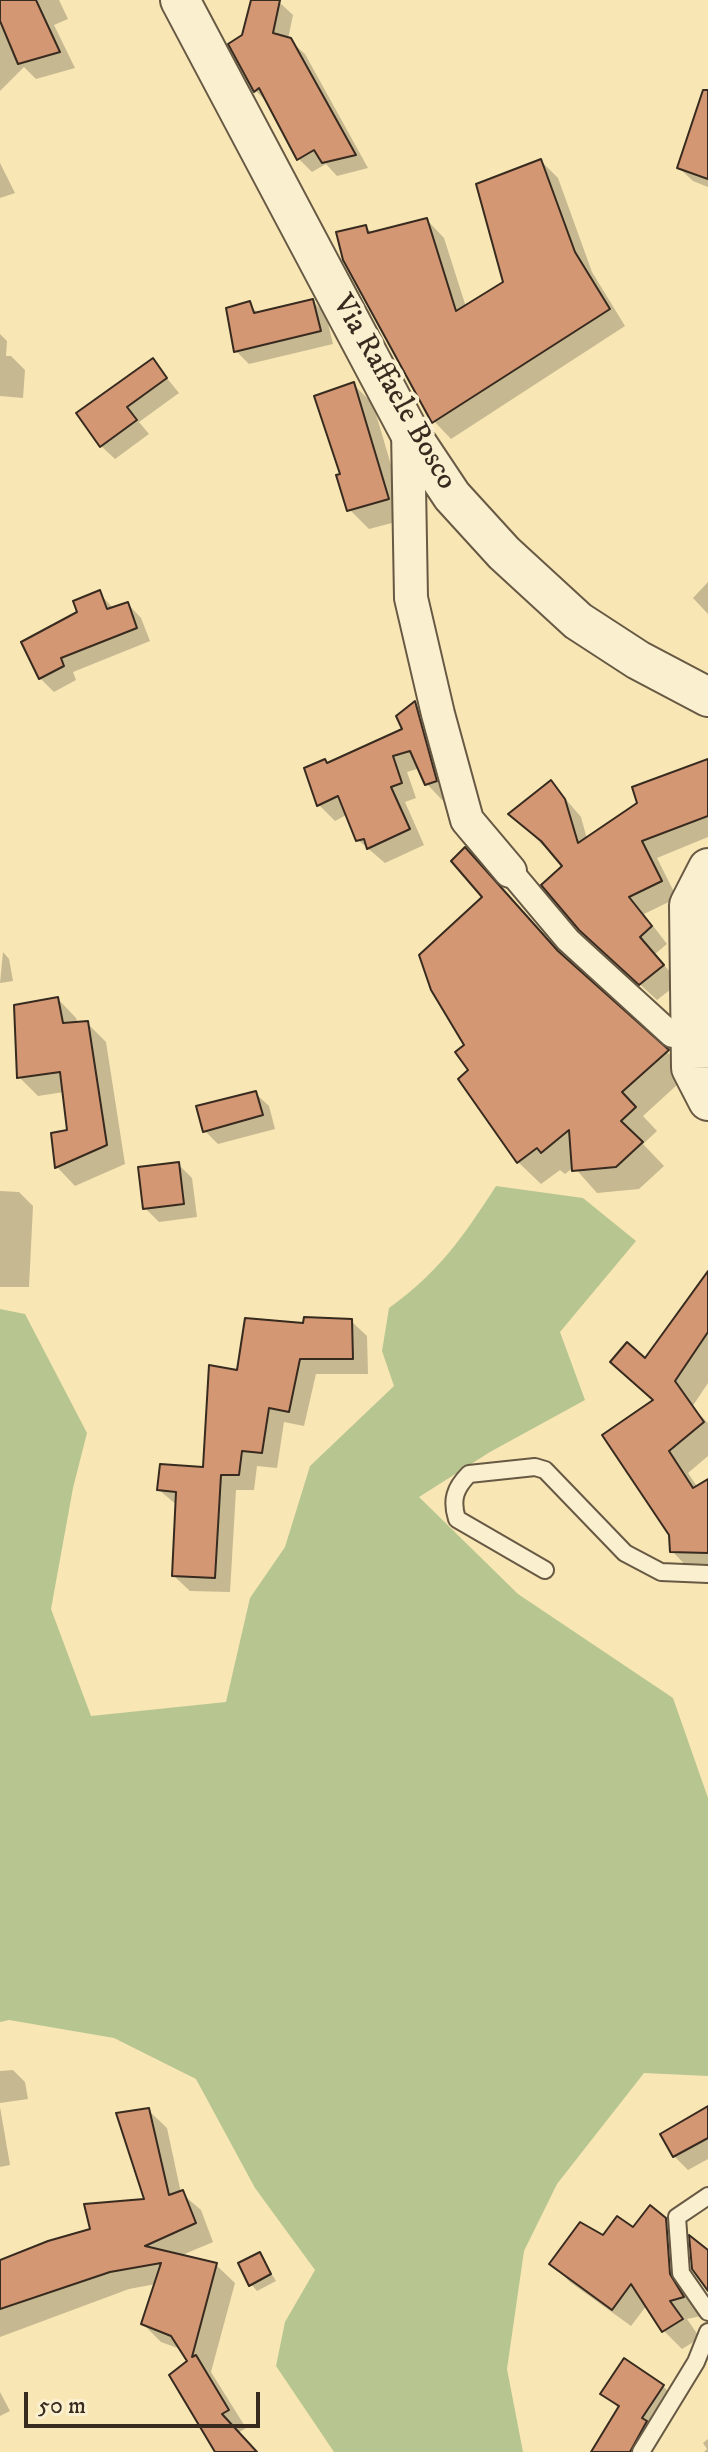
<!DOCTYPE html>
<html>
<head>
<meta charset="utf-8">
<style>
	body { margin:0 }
	#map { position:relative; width:708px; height:2452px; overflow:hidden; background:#f8e6b4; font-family:"IM FELL DW Pica",serif }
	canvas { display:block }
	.scale { position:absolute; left:24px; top:2392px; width:236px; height:36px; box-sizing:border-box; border:4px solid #372a1f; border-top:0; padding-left:10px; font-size:24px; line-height:28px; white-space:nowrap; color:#372a1f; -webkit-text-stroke:6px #faefce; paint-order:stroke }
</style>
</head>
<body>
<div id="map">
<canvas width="708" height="2452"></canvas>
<div class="scale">50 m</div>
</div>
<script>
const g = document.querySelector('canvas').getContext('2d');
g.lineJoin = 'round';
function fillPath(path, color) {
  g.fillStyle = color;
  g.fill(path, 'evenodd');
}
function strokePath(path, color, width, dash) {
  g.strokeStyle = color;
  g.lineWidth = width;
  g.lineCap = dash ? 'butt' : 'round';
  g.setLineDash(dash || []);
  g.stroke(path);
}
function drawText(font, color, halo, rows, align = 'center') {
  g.font = font + ' "IM FELL DW Pica",serif';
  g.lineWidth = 8;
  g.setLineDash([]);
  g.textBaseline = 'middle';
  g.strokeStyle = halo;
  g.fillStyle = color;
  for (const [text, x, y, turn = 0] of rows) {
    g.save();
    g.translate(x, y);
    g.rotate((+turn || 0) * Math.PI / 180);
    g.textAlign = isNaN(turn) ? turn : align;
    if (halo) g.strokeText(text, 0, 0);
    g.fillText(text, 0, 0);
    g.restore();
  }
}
fillPath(new Path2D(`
	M496 1186 583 1198 636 1241 560 1332 585 1400 490 1452 419 1497 518 1594 673 1698 708 1798V2076L644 2073 557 2184 524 2251 507 2369 523 2452H334L276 2366 285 2322 315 2270 255 2188 196 2079 114 2038 9 2020 0 2022V1309L25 1314 87 1433 73 1488 51 1609 91 1716 226 1702 250 1598 285 1547 310 1466 394 1386 382 1351 389 1308C439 1272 463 1237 496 1186Z`), '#b7c691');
fillPath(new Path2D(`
	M0 0H59L68 19 54 25 75 68 36 79 24 67 0 91Z
	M254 0 279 2 293 15 288 39 305 54 368 168 337 176 326 164 312 172 299 159 269 104 255 90 244 36Z
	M708 134V187L693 181 679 168Z
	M541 161 558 178 592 272 625 326 451 439 434 421 366 227 373 234 427 220 444 238 466 307 505 283Z
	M0 163 15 193 0 198Z
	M313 301 326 315 333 344 249 364 236 351 249 304 259 314Z
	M0 334 7 341 6 356H11L25 370 23 398 0 396Z
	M153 361 179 393 139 422 149 434 115 459 101 446Z
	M354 385 373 404 407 519 369 529 349 509 343 475Z
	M708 582V614L693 598Z
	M99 593 114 609 128 604 141 618 150 641 73 672 76 680 54 692 40 678 80 613Z
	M415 704 430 719 451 797 442 800 427 784 420 768 407 772 416 798 405 802 424 845 385 863 358 840 348 814 335 821 319 805 306 769 328 765 404 730Z
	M705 760H708V837L657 858 677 898 644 914 667 944 655 954 679 983 657 1000 598 946 564 866 511 814 551 782 581 817 587 839Z
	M3 952 9 959 13 981 0 983Z
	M569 963 690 1073 643 1116 657 1131 643 1144 664 1166 639 1189 597 1193 574 1167 565 1174 560 1170 541 1184 518 1162Z
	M58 999 76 1018 78 1024 87 1023 106 1042 125 1164 75 1186 57 1167 69 1132 64 1092 38 1096 19 1077Z
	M255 1093 269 1106 275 1129 218 1144 205 1131Z
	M178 1164 192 1178 197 1217 159 1222 145 1208Z
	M0 1191 19 1192 33 1206 29 1287H0Z
	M708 1274V1383L692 1407 708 1423V1456L688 1473 698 1488 708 1482V1572H692L672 1551 655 1401 645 1361Z
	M351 1321 367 1336 368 1374H316L304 1426 284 1422 277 1468 257 1466 254 1490H236L230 1592 190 1591 174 1576 177 1505 159 1490 205 1469 239 1372Z
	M13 2070 25 2082 28 2099 0 2103V2071Z
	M0 2107 10 2165 0 2167Z
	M148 2110 167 2128 181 2193 201 2210 213 2242 180 2256 216 2265 235 2283 211 2372 246 2428 238 2433 256 2452H220L190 2361 183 2350 161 2342 143 2324 156 2284 129 2289 0 2337V2263L92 2231 146 2201Z
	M708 2112V2159L688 2170 674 2156Z
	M665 2219 684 2238 688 2294 701 2316 687 2319 700 2338 682 2349 664 2331 647 2305 631 2326 570 2282 552 2264 603 2237Z
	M259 2254 276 2281 257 2291 251 2284Z
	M663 2386 676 2400 650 2452H617L619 2409 603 2393Z
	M0 2392 10 2411 0 2416Z
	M708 2439V2452H704L707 2449 703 2443Z`), '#0003');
const building = new Path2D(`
	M0 0H36L60 52 18 64 0 21Z
	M251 0H280L273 33 291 38 356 155 322 163 314 150 297 160 259 88 254 92 228 44 242 35Z
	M703 90H708V179L677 168Z
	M541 159 575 252 610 309 432 423 343 260 336 232 366 225 368 233 427 218 456 311 503 282 476 184Z
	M313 299 321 331 234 352 226 308 250 301 254 313Z
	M153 358 167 378 127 407 137 420 100 447 76 413Z
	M354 382 389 499 347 511 336 475 340 474 314 396Z
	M100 590 107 609 128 602 137 628 61 658 64 666 39 679 21 642 77 612 73 601Z
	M415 701 437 781 425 785 410 751 393 756 402 783 391 787 410 829 367 849 364 839 356 841 338 796 317 806 304 768 325 759 327 763 402 729 396 716Z
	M708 759V816L642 841 662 881 629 897 652 926 640 937 664 965 639 985 579 930 541 885 562 866 541 841 508 814 551 780 565 799 578 843 637 803 632 787Z
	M465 847 558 951 669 1050 622 1092 636 1107 621 1121 643 1142 616 1167 572 1171 569 1130 541 1153 537 1148 517 1163 458 1079 468 1070 455 1052 464 1045 431 990 419 955 482 897 451 861Z
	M58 997 63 1023 88 1021 107 1145 55 1168 51 1133 67 1130 60 1072 17 1078 14 1005Z
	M256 1091 263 1115 203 1132 196 1106Z
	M179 1162 184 1204 143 1209 138 1167Z
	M708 1271V1332L675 1381 704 1422 669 1451 693 1488 708 1479V1553L670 1552 669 1535 602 1435 653 1400 610 1362 627 1342 645 1358Z
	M304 1317 352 1319 353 1359H300L289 1412 269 1408 262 1453 242 1451 239 1475H221L215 1578 172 1576 176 1492 157 1490 160 1464 203 1467 209 1365 237 1370 245 1318 303 1323Z
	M708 2106V2138L673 2157 660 2134Z
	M149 2108 169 2195 183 2190 196 2223 145 2246 217 2263 192 2357 196 2355 229 2410 222 2414 257 2452H215L169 2375 187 2361 171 2336 141 2324 161 2263 110 2272 0 2309V2260L48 2241 90 2229 84 2204 144 2199 116 2113Z
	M650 2205 666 2218 670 2274 684 2297 670 2301 683 2319 662 2332 631 2284 612 2310 549 2264 580 2222 603 2235 617 2216 633 2227Z
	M689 2235 708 2250V2291L692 2269Z
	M260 2252 271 2274 249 2286 238 2263Z
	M624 2358 664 2385 642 2418 647 2421 630 2452H591L619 2406 600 2394Z`);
fillPath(building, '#d49773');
strokePath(building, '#372a1f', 2);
const service = new Path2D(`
	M545 1570 457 1519C451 1500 455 1488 469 1474L535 1467 545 1470 625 1553 661 1572 708 1574
	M708 2196 677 2217 681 2273 708 2312
	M641 2452 696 2362 708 2332`);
const pedestrian = new Path2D(`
	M510 871 568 940 672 1035`);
const minor = new Path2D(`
	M408 430 411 598 438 714 467 820 510 871`);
const tertiary = new Path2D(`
	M180 0 408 430 452 496 504 553 578 621 638 660 708 697
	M708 868 689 905 691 1068 708 1101`);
strokePath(service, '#675944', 20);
strokePath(pedestrian, '#675944', 28);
strokePath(minor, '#675944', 36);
strokePath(tertiary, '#675944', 42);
strokePath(service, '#faefce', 16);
strokePath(pedestrian, '#faefce', 24);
strokePath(minor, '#faefce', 32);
strokePath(tertiary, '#faefce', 38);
drawText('30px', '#372a1f', '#faefce', [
	["Via Raffaele Bosco",393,393,60]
]);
</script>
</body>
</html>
